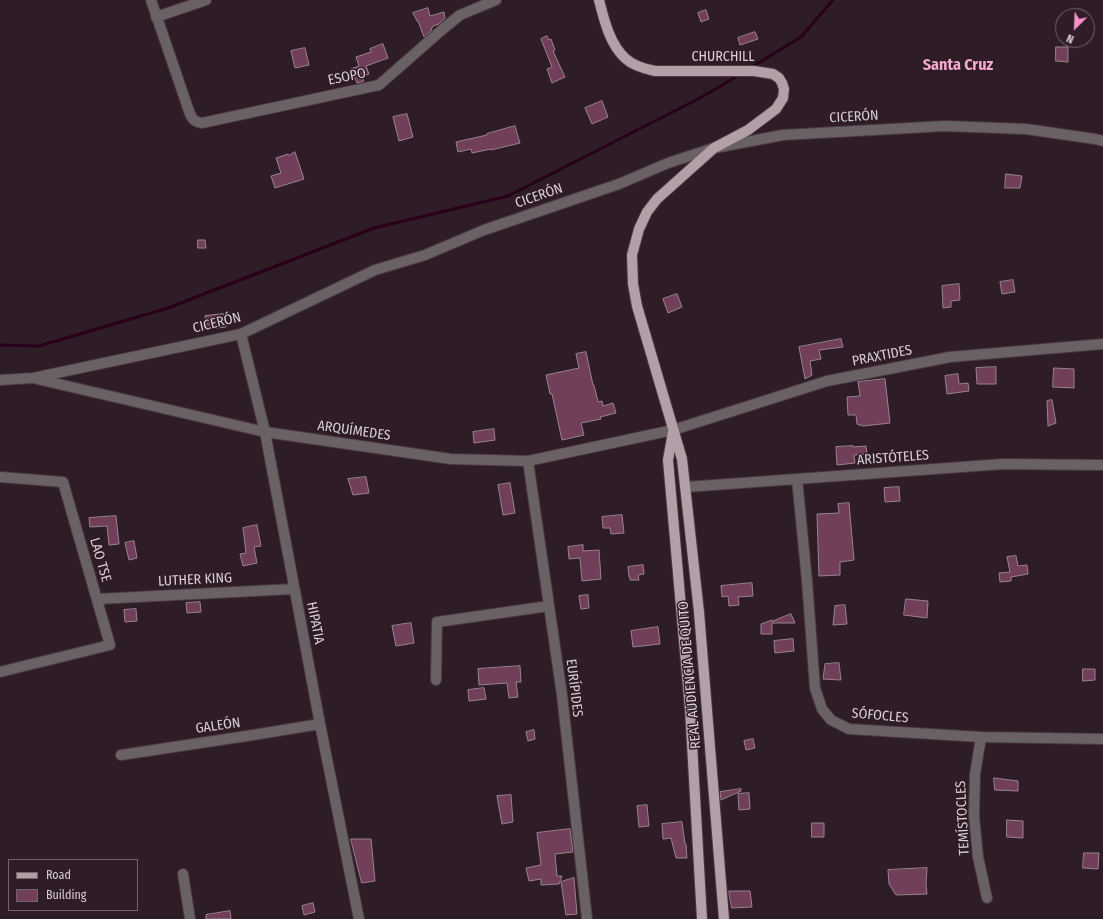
<!DOCTYPE html>
<html>
<head>
<meta charset="utf-8">
<style>
	body { margin:0 }
	#map { position:relative; width:1103px; height:919px; overflow:hidden; background:#2e1d26; font-family:"Fira Sans Condensed",sans-serif }
	canvas { display:block }
	.legend { position:absolute; left:8px; top:859px; width:130px; height:52px; box-sizing:border-box; background:#2e1d26; border:1px solid #73636b; margin:0; padding:5px 7px; list-style:none; font-size:12px; color:#dacdd3 }
	.legend li { display:flex; align-items:center; gap:8px; height:20px }
	.legend b { width:20px; border:1px solid #73636b }
	.north { position:absolute; left:1055px; top:8px; width:40px; height:40px; box-sizing:border-box; background:#2e1d26; border:1px solid #73636b; border-radius:50%; rotate:204deg; font-size:11px; font-weight:700; line-height:16px; text-align:center; color:#dacdd3 }
	.north::after { content:''; display:block; margin:auto; width:14px; height:18px; background:#f98fc9; clip-path:polygon(50% 0,100% 100%,50% 72%,0 100%) }
</style>
</head>
<body>
<div id="map">
<canvas width="1103" height="919"></canvas>
<ul class="legend">
<li><b style="height:5px;background:#b39fa8"></b>Road</li>
<li><b style="height:11px;background:#723f5a"></b>Building</li>
</ul>
<div class="north">N</div>
</div>
<script>
const g = document.querySelector('canvas').getContext('2d');
g.lineJoin = 'round';
function strokePath(path, color, width, dash) {
  g.strokeStyle = color;
  g.lineWidth = width;
  g.lineCap = dash ? 'butt' : 'round';
  g.setLineDash(dash || []);
  g.stroke(path);
}
function fillPath(path, color) {
  g.fillStyle = color;
  g.fill(path, 'evenodd');
}
function drawText(font, color, halo, rows, align = 'center') {
  g.font = font + ' "Fira Sans Condensed",sans-serif';
  g.lineWidth = 3;
  g.setLineDash([]);
  g.textBaseline = 'middle';
  g.strokeStyle = halo;
  g.fillStyle = color;
  for (const [text, x, y, turn = 0] of rows) {
    g.save();
    g.translate(x, y);
    g.rotate((+turn || 0) * Math.PI / 180);
    g.textAlign = isNaN(turn) ? turn : align;
    if (halo) g.strokeText(text, 0, 0);
    g.fillText(text, 0, 0);
    g.restore();
  }
}
strokePath(new Path2D(`
	M750 68 801 37 833 0
	M0 345 39 346 168 308 374 228 508 196 700 98 739 75`), '#290019', 3);
const building = new Path2D(`
	M428 8 430 16 444 12 445 18 439 24 433 26V27L431 28 432 30 424 37 418 21H417L413 13Z
	M706 10 709 19 701 22 698 13Z
	M755 32 758 39 740 45 738 38Z
	M547 36 549 40 551 39 555 50 553 51 565 77 552 83 547 69 552 67 541 39Z
	M383 44 388 58 366 66 369 74 362 77 364 81 357 83 351 69 359 66 356 57 371 52 370 49Z
	M1056 47H1068V62L1056 61Z
	M305 48 309 65 295 68 291 51Z
	M602 101 608 117 592 124 585 108Z
	M407 114 413 137 399 141 393 117Z
	M515 126 520 143 491 150V149L472 153 471 149 458 152 456 142 487 135V134Z
	M295 152 304 179 275 188 271 176 281 173 276 158 288 154 289 155Z
	M1006 174 1022 176 1020 188H1005Z
	M198 240H205L206 248H198Z
	M1013 280 1015 292 1002 294 1000 282Z
	M959 284 960 300 951 301V307L943 308 942 286Z
	M677 294 682 307 668 313 663 299Z
	M224 314 226 327 207 329 205 316Z
	M841 339 843 347 819 350 821 359 810 361 812 375 805 379 799 347Z
	M586 352 593 385H594L598 402 602 401 603 406 613 403 616 413 600 417 601 419 581 423 584 435 562 440 552 394H550L546 375 579 368 576 354Z
	M996 367V384H977L976 368Z
	M1054 368 1074 369V388L1053 387Z
	M958 374 959 384 968 383 969 391 947 394 945 376Z
	M885 379 890 423 863 426 857 424 856 415H848L847 397 860 396 858 382Z
	M1052 400 1056 423 1048 426 1047 401Z
	M494 429 495 440 474 443 473 432Z
	M853 446V447L866 446 867 454 854 455 855 463 837 465 836 447Z
	M366 477 369 493 353 495 348 479Z
	M510 483 515 513 503 515 498 485Z
	M899 487 900 501 885 502 884 488Z
	M849 503 854 560 840 562V575L819 576 817 514 839 513 838 504Z
	M622 515 624 533 611 534 610 528H603L602 517Z
	M116 516 119 544 109 545 107 526 90 527 89 518Z
	M257 525 261 546 254 547 257 563 243 566 240 554 246 553 243 528Z
	M134 541 137 558 129 560 125 543Z
	M583 545V551L599 550 601 579 582 581 580 558 569 559 568 547Z
	M1016 556 1018 566 1027 565 1028 574 1011 577V581L1000 582 999 573 1010 572 1007 557Z
	M643 565 644 574 638 575 639 580H630V577H629L628 567Z
	M752 583 753 596 738 597 739 605 729 606 728 596 722 597 721 586Z
	M588 595 589 608 581 609 579 596Z
	M906 599 928 601 927 618 904 615Z
	M200 602 201 612 187 613 186 603Z
	M845 605 847 624 833 625 835 606Z
	M136 609 137 621 125 622 124 610Z
	M791 614 795 623H772V634H761V624L772 620V621Z
	M411 623 414 643 396 646 392 626Z
	M658 627 660 644 633 647 631 631Z
	M793 639 794 651 775 653 774 641Z
	M839 663 841 680 823 679 825 664Z
	M520 666 521 682H516L518 697 509 698 507 683 479 685 478 669Z
	M1083 669H1095V680L1083 681Z
	M484 688 486 699 469 701 468 690Z
	M534 730 535 739 528 741 526 732Z
	M753 739 755 748 746 750 744 741Z
	M994 778 1018 781V791L995 790Z
	M741 789V791L721 800 720 792Z
	M749 793 750 809 739 810 738 794Z
	M511 795 513 822 502 824 497 796Z
	M647 805 649 826 639 827 637 806Z
	M1007 820 1023 821V838L1007 837Z
	M682 822 685 844H686L687 858H676L671 838 663 839 662 824Z
	M812 823H824V837H812Z
	M570 829 573 852 555 854 557 876H562L559 884 541 885V879L529 881 526 868 541 865 537 833Z
	M351 839H371L375 881 362 883Z
	M1084 853H1099L1098 869 1083 868Z
	M927 868 926 883 927 894 896 895 889 884 888 870Z
	M574 878 577 914 566 915 561 882Z
	M729 891H750L752 907 732 908Z
	M313 903 315 912 304 915 302 906Z
	M230 911 231 919H206V915Z`);
fillPath(building, '#723f5a');
strokePath(building, '#99838e', 1);
const minor = new Path2D(`
	M151 0 190 114C193 120 195 122 202 123L379 85 444 28 460 15 496 0
	M156 17 206 0
	M241 334 265 432 320 724 359 919
	M37 379 265 432 451 459 528 461 673 430 827 381 950 357 1103 344
	M0 380 33 378 241 334 375 270 425 255 484 230 619 184 668 163 714 148 783 135 945 126 1026 129 1095 139 1103 141
	M528 461 562 695 587 919
	M0 477 63 482 110 645 0 672
	M797 479 807 581 815 688 822 709 831 720 849 729 981 737 1103 739
	M686 487 1003 464 1103 465
	M97 599 294 589
	M436 680 437 622 549 606
	M981 737 975 774 974 816 978 857 987 898
	M121 755 253 735 320 724
	M183 874 190 919`);
const major = new Path2D(`
	M599 0C604 20 610 45 626 59 634 66 645 69 655 71H754L773 74 779 78 782 83 784 89 783 98 776 109 748 130 714 148 657 199 647 212 639 229 632 255 633 284 637 306 682 459 699 612 724 919
	M673 432 668 460 690 709 702 919`);
strokePath(minor, '#4a3942', 12);
strokePath(major, '#4a3942', 12);
strokePath(minor, '#6a6165', 10);
strokePath(major, '#b39fa8', 10);
drawText('14px', '#dacdd3', '#2e1d26', [
	["CHURCHILL",723,57],
	["ESOPO",347,77,-12],
	["CICERÓN",854,117,-3],
	["CICERÓN",539,196,-19],
	["CICERÓN",217,323,-14],
	["PRAXTIDES",882,356,-11],
	["ARQUÍMEDES",354,431,8],
	["ARISTÓTELES",893,458,-4],
	["LAO TSE",100,560,74],
	["LUTHER KING",195,580,-3],
	["HIPATIA",315,623,79],
	["REAL AUDIENCIA DE QUITO",690,675,-95],
	["EURÍPIDES",574,688,83],
	["SÓFOCLES",880,716,5],
	["GALEÓN",218,726,-8],
	["TEMÍSTOCLES",963,818,-93]
]);
drawText('bold 16px', '#f3a8cf', '#2e1d26', [
	["Santa Cruz",958,66]
]);
</script>
</body>
</html>
